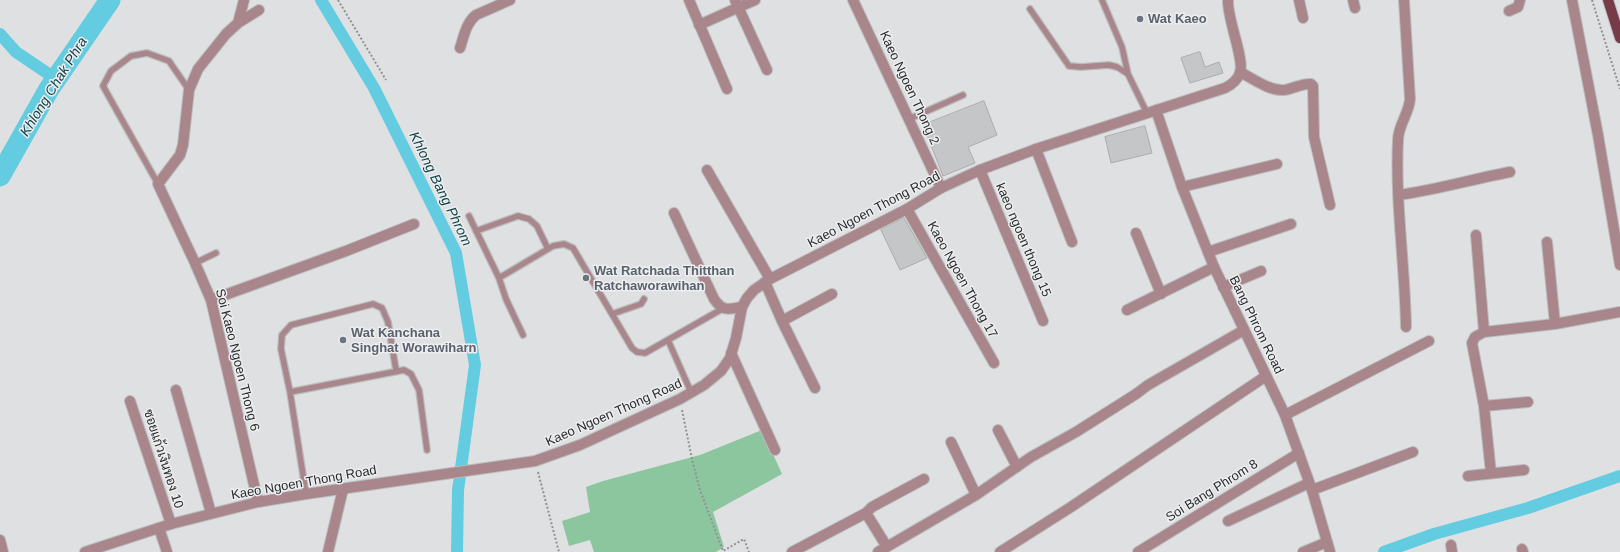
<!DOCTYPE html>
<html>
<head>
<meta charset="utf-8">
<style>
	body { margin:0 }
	canvas { display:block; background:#dfe0e1 }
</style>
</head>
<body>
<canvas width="1620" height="552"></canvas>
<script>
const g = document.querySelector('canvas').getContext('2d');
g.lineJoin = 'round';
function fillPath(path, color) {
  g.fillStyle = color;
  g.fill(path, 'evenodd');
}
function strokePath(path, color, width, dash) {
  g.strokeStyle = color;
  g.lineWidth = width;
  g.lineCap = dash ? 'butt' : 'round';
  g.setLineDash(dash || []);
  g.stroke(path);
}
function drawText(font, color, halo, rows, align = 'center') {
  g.font = font + ' Arial,Sarabun,sans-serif';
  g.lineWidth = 3;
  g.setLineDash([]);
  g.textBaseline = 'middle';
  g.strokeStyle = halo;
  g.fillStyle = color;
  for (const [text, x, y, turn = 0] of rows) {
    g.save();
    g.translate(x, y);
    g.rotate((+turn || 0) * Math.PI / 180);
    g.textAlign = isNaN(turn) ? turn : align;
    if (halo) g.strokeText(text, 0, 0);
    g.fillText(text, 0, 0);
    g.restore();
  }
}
fillPath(new Path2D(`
	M762 430 782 474 713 512 724 547 716 552H594L590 540 569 546 562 521 590 512 586 487 603 481 700 455Z`), '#8cc69f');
strokePath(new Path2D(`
	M321 0 374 88 456 253 475 365 458 490 457 552
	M0 34 16 52 56 79
	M1384 552 1434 534 1528 508 1620 476`), '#64cce0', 12);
strokePath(new Path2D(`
	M0 176 49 89 110 0`), '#64cce0', 21);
const building = new Path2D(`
	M1200 52 1205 67 1219 62 1223 73 1190 83 1181 58Z
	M984 101 997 135 968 147 975 163 943 176 923 125Z
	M1145 126 1152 153 1111 163 1105 137Z
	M904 218 927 258 900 270 881 230Z`);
fillPath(building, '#c5c6c7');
strokePath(building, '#aaacad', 1);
const service = new Path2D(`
	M1102 0 1122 47 1128 74
	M1030 9 1069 66 1081 67 1109 65 1117 67 1128 74 1147 113
	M909 119 963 95
	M158 184 103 86 111 71 131 56 147 53 169 61 189 90
	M469 216 499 278
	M476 231 518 216 529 219 537 226 548 249
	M195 263 216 253
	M612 314 641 304 644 299
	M523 335 506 299 499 278 553 246 564 244 573 248 632 348 637 352 645 353 722 309
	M668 340 691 392
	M290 392 281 349 282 335 291 325 373 304 382 308 388 322 396 370
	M306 494 290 392 404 370 411 374 419 390 427 450`);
const minor = new Path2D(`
	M244 0 238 23 226 34 198 69 189 90 183 145 180 155 158 184 195 263 211 300 258 502
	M689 0 727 89
	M735 0 767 70
	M853 0 941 188
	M1299 0 1303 18
	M1353 0 1355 8
	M1404 0 1410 99C1409 114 1398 125 1398 140 1395 202 1405 265 1406 327
	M1572 0 1598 135 1620 265
	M1509 11 1518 7 1520 0
	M238 23 259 10
	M699 25 755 0
	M460 48C464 36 466 23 476 15L510 0
	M1240 72C1254 79 1269 91 1284 90 1293 89 1302 83 1311 84L1313 86 1314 137 1330 205
	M1036 149 1072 242
	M707 170 770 279
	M980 170 1043 321
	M1182 187 1277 164
	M1399 195C1436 190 1473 179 1510 172
	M907 209 994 363
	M674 213 714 299C723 312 728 309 742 307
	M1136 233 1161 294
	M1476 235 1484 332
	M1547 242 1555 324
	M1208 252 1291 224
	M765 282 782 321 815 388
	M1223 287 1261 271
	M211 300 346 251 414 224
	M1127 310 1214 267
	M782 321 832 294
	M731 353 775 450
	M176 390 211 513
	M130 401 171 524
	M1484 406 1528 402
	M1285 415 1429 341
	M998 430 1017 467
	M951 442 976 495
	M1491 473 1484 406 1472 343 1475 337 1484 332 1555 324 1620 312
	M1468 476 1524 470
	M1312 490 1413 452
	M1228 521 1309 483
	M159 528 167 552
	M0 540 3 552
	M1451 545 1452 552
	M887 547 866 513 872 507 924 479
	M1522 549 1523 552
	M328 552 343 489
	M792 552 866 513
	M878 552 976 495 1031 457 1076 432 1136 394 1148 385 1244 330
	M1000 552 1071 507 1266 376
	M1138 552 1299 453
	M1303 552 1327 542`);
const tertiary = new Path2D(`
	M1156 110 1182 187 1214 267 1285 415 1312 490 1330 552
	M85 552 171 524 258 502 306 494 535 461 580 445 680 399 704 385 721 371 730 358 736 338 742 307 747 298 754 290 770 279 907 209 941 188 980 170 1036 149 1225 88C1231 85 1237 81 1240 73 1245 60 1227 19 1228 0`);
const primary = new Path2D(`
	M1608 0 1620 38`);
strokePath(service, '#bbbcbd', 8);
strokePath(minor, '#bbbcbd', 12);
strokePath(tertiary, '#bbbcbd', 12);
strokePath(primary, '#bbbcbd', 12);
strokePath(new Path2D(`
	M338 0 386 80
	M1592 0 1620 89
	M682 410 692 459 700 490 723 551 744 539 749 552
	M538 472 559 552`), '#909192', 2, [2, 2]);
strokePath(service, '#a9858c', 5.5);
strokePath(minor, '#a9858c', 10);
strokePath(tertiary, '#a9858c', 10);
strokePath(primary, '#763a48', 10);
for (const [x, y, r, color] of [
	[1140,19,4,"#6b7280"],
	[586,278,4,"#6b7280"],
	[343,340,4,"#6b7280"]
]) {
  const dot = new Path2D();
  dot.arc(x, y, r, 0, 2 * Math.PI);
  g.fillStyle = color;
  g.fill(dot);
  strokePath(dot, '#eceeef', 1.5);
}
drawText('bold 13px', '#5b616d', '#eceeef', [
	["Wat Kaeo",1148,19],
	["Wat Ratchada Thitthan",594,271],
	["Ratchaworawihan",594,286],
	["Wat Kanchana",351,333],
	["Singhat Worawiharn",351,348]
], 'left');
drawText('13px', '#2b2b2c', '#eceeef', [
	["Kaeo Ngoen Thong 2",909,88,65],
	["Kaeo Ngoen Thong Road",874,210,-28],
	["kaeo ngoen thong 15",1023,240,67],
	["Kaeo Ngoen Thong 17",962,280,61],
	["Bang Phrom Road",1256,325,64],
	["Soi Kaeo Ngoen Thong 6",237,360,76],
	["Kaeo Ngoen Thong Road",614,413,-24],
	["ซอยแก้วเงินทอง 10",163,459,72],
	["Kaeo Ngoen Thong Road",304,483,-10],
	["Soi Bang Phrom 8",1212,491,-32]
]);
drawText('italic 14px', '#0c3e46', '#eceeef', [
	["Khlong Chak Phra",54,87,-58],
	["Khlong Bang Phrom",440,189,64]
]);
</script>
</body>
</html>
